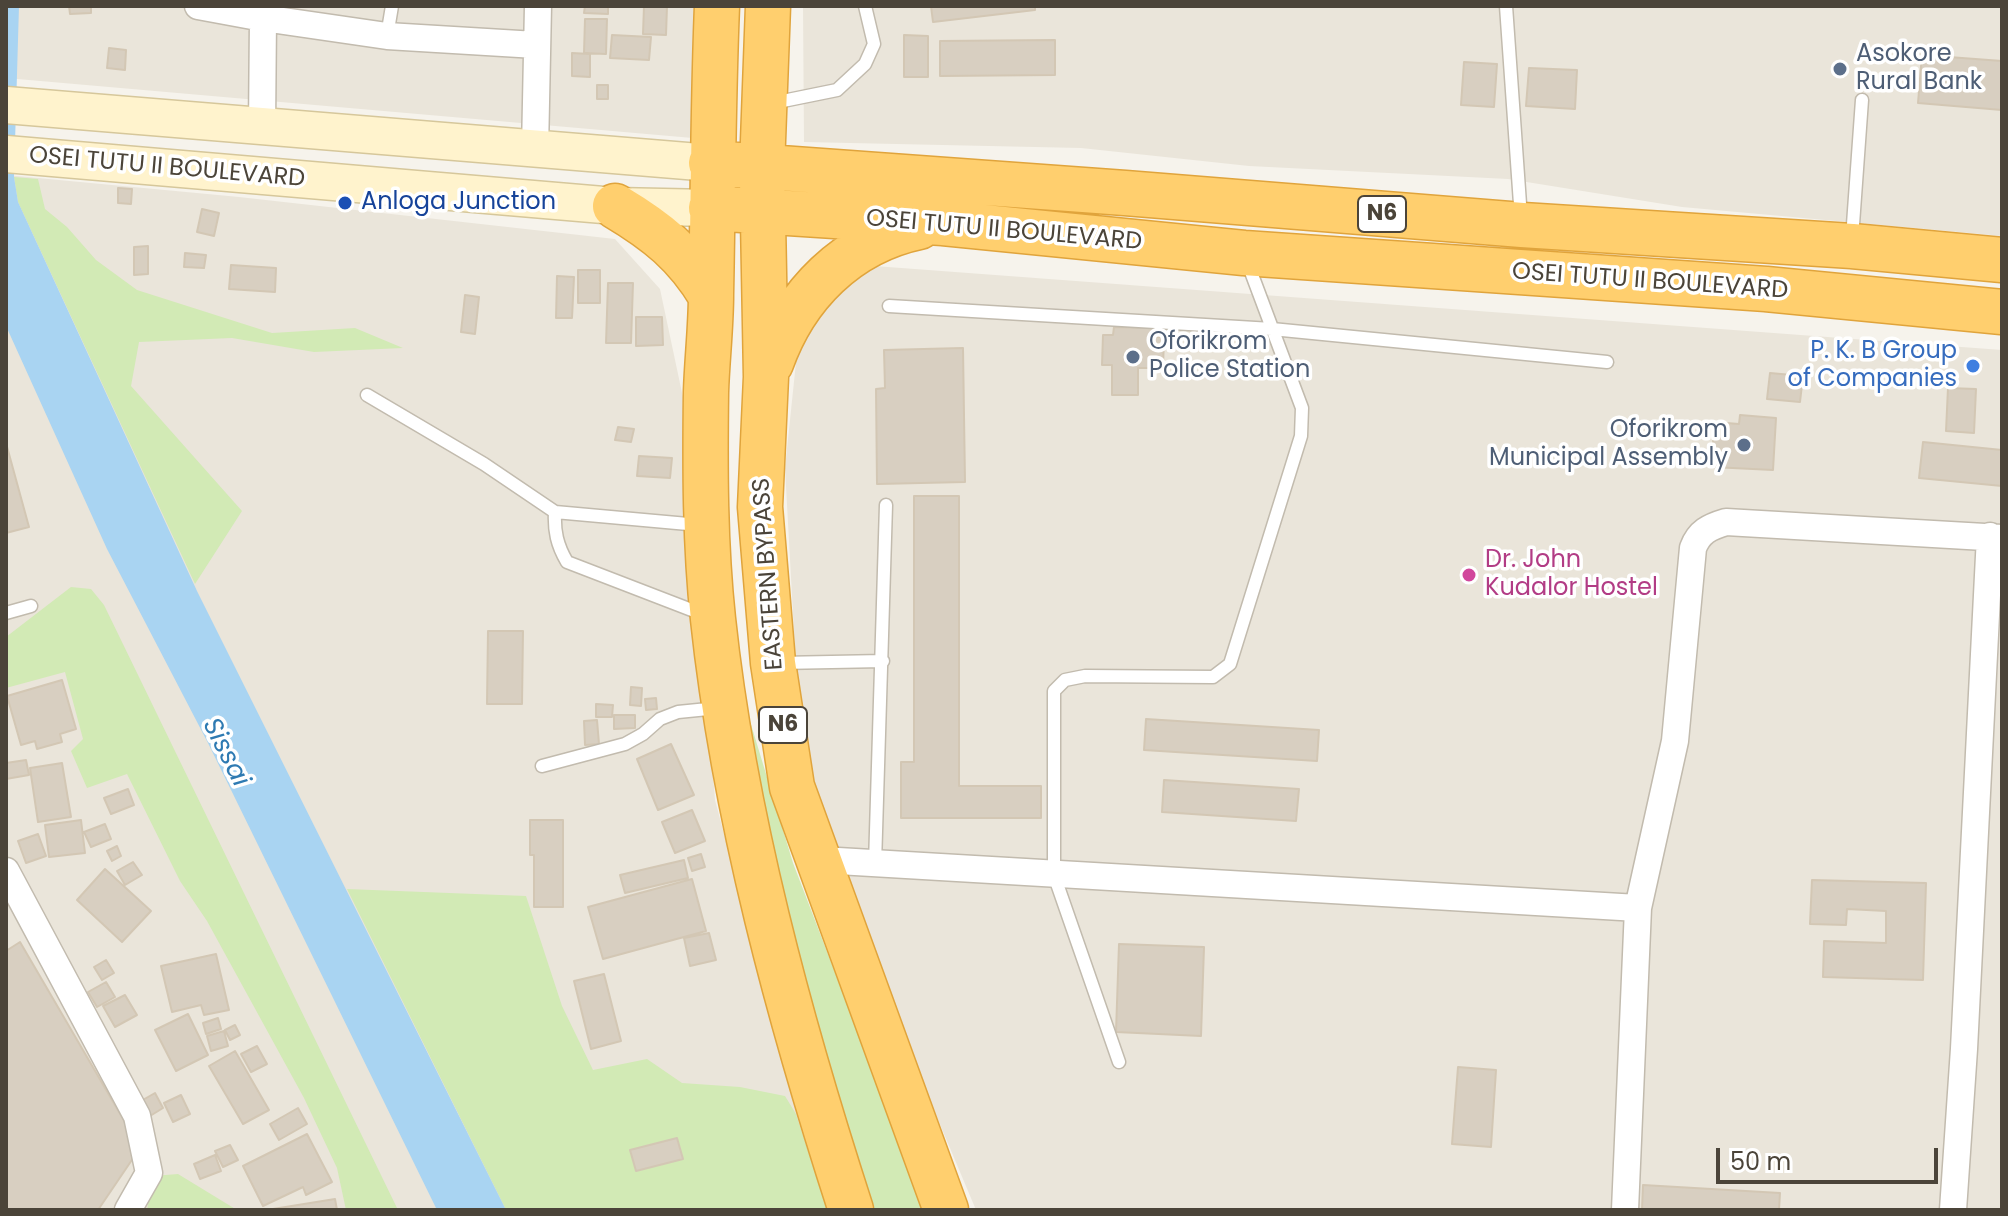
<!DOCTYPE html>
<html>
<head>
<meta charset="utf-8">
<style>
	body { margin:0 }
	#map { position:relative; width:2008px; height:1216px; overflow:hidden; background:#f6f3ec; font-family:Poppins,sans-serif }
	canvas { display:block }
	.frame { position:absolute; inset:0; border:8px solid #4b4439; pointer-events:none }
	.scale { position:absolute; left:1716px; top:1148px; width:222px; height:36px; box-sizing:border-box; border:4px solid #4b4439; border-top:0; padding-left:10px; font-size:24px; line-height:28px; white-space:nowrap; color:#4b4439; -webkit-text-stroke:6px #fff; paint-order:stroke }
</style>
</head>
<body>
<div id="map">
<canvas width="2008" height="1216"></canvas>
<div class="frame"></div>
<div class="scale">50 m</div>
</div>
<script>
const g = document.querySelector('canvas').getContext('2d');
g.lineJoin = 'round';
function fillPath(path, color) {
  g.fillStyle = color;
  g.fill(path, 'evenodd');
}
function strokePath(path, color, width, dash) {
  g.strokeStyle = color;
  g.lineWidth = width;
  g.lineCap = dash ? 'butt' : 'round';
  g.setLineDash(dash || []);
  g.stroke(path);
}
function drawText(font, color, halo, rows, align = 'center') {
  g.font = font + ' Poppins,sans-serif';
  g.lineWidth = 7;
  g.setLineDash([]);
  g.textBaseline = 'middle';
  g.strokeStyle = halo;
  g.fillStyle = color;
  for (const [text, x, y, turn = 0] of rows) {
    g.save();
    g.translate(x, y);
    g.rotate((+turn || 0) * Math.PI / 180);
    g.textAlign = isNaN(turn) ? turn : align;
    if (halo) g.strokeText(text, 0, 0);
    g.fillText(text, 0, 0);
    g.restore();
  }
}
fillPath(new Path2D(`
	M6 6H701L704 139 6 78Z
	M803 6H2002V236L1682 207 1508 179 1249 166 1081 148 804 142Z
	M6 175 239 197 615 239 660 289 685 407 715 800 789 1078 831 1210H6Z
	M861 265 2002 350V1210H976L910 1053 839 859 800 742 785 468 800 324Z`), '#eae5da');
fillPath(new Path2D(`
	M14 177 38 179 45 209 67 227 96 260 137 290 272 333 355 328 403 348 314 352 232 338 139 342 131 386 242 511 195 584 18 202Z
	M71 587 91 589 104 605 398 1210H346L337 1168 304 1098 207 921 180 881 127 774 87 788 71 751 83 739 65 672 6 688V637Z
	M743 698 793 863 854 1022 937 1210H874L776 896Z
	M347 889 526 896 562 1006 593 1070 647 1059 682 1083 740 1087 785 1096 796 1114 827 1210H506Z
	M178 1174 237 1210H147L153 1176Z`), '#d2eab5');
fillPath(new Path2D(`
	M6 6H19L14 177 18 202 197 591 506 1210H437L208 743 107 549 6 326Z`), '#a9d4f2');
const building = new Path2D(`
	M69 6H91V13L70 14Z
	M585 6H608V14L584 13Z
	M644 6H667L666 35 643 34Z
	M931 6H1035V10L933 22Z
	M585 19H607L606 54 584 53Z
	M612 35 651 37 649 60 610 58Z
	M904 35 928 36V77H904Z
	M1055 40V75L940 76V41Z
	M109 48 126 50 125 70 107 68Z
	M572 53 590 54V77L572 76Z
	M1922 55 2002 61V110L1918 103Z
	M1464 62 1497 64 1494 107 1461 105Z
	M1529 68 1577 70 1575 109 1526 106Z
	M597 85H608V99H597Z
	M118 188 132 189 131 204 118 203Z
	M202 209 219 213 214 236 197 232Z
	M148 246V274L134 275V247Z
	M185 253 206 255 204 268 184 267Z
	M231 265 276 268 275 292 229 289Z
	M578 270H600V303H578Z
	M557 276 574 277 572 318H556Z
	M608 283H633L631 343H606Z
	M465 295 479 297 475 334 461 332Z
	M636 317H662L663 345 636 346Z
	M1114 327 1156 328V337H1164L1163 368H1138V395H1112V365H1102L1103 335H1113Z
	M963 348 965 482 877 484 876 389 885 388 884 350Z
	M1770 373 1803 376 1800 402 1767 399Z
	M1948 388 1976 389 1974 433 1946 431Z
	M1740 415 1776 418 1773 470 1712 467 1714 422 1739 424Z
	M618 427 634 429 631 442 615 440Z
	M1923 442 2002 450V486L1919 478Z
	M6 443 29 527 6 533Z
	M639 456 672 458 670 478 637 476Z
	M914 496H959V786H1041V818H901V762H914Z
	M488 631H523L522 704H487Z
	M62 680 76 729 60 734 62 742 37 749 35 741 21 745 7 696Z
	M631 687 642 688 641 706 630 705Z
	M656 698 657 709 646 710 645 699Z
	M596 704 613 705 612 717H596Z
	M614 715H635V728L614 729Z
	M1146 719 1319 730 1317 761 1144 750Z
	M597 720 599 744 585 745 584 721Z
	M671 744 694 795 658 810 637 759Z
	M26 760 29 775 6 779V763Z
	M62 763 71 817 38 822 30 768Z
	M1164 780 1299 789 1296 821 1162 812Z
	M128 789 134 805 111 814 104 798Z
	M692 810 705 841 675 853 662 822Z
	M81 820 85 853 49 857 45 825Z
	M530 820H563V907H534V855H530Z
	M105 824 111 839 91 847 84 832Z
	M38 834 46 856 26 863 18 841Z
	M117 846 121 856 112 861 107 851Z
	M701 854 705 867 692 871 688 858Z
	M684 860 688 878 625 893 620 875Z
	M133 862 142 875 125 885 117 871Z
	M105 869 151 911 122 942 77 900Z
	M692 879 706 931 603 959 588 907Z
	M1812 880 1926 883 1923 980 1823 977 1824 941 1886 943V911L1847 909 1846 925 1810 924Z
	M709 933 716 960 690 966 684 938Z
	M20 942 140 1148 98 1210H6V951Z
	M1119 944 1204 947 1201 1036 1116 1032Z
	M216 954 229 1010 204 1015 201 1005 172 1012 161 966Z
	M106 960 114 973 102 980 94 967Z
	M604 974 621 1041 591 1049 574 981Z
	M106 982 115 997 97 1007 88 992Z
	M125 995 137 1015 115 1027 103 1006Z
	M188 1014 208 1055 176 1071 155 1030Z
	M218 1018 221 1029 206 1034 203 1023Z
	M235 1025 240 1035 230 1040 225 1030Z
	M224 1031 228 1046 211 1051 207 1036Z
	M257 1046 267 1064 251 1072 241 1054Z
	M235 1051 269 1110 243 1124 209 1066Z
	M1458 1067 1496 1070 1491 1147 1452 1144Z
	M155 1093 163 1108 150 1116 141 1101Z
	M181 1095 190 1114 173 1122 164 1103Z
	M298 1108 307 1124 279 1140 270 1124Z
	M307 1134 332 1182 306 1195 303 1187 263 1206 243 1166Z
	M677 1138 683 1159 636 1171 630 1150Z
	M230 1145 238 1160 223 1167 215 1151Z
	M215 1155 221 1171 200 1179 194 1164Z
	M1643 1185 1780 1193 1779 1210H1642Z
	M335 1199 337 1210H273V1209Z`);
fillPath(building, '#d8cfc1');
strokePath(building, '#d3c7b4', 2);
const lane = new Path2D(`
	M1506 6 1521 218
	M387 36 392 6
	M773 103 837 90 865 64 874 44 865 6
	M1852 238 1862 100
	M889 306 1272 329 1607 362
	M367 395 484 464 555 512C554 531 557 545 567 562L702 614
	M555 512 699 525
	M6 613 31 606
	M780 663 883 661
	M542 766 625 744 643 734 660 719 678 712 718 708
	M875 864 886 505
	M1119 1062 1054 875V691L1065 680 1085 676 1213 677 1230 664 1301 436 1302 408 1248 264`);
const street = new Path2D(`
	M198 6 263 18 387 36 536 45
	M262 128 263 18
	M535 150 538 6
	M821 860 1638 908
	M6 871 137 1116 149 1173 128 1210
	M1625 1210 1638 908 1675 741 1693 548C1699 532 1709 527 1726 522L2002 538
	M1953 1210 1964 1049 1990 536`);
const secondary = new Path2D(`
	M6 105 711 163
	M6 154 615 206 711 208`);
const highway = new Path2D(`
	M717 6C713 102 713 198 711 294 711 327 707 360 706 392 705 468 705 545 713 619 734 816 790 1022 851 1210
	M768 6 762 168 766 377 760 507 773 663 792 787 946 1210
	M711 163 1125 193 1522 225 1852 246 2002 260
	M615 206C657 231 686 254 711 296
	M711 208 943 223 1244 253 1766 289 2002 312
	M771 363C795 295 847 242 919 227`);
strokePath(lane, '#c2bbae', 15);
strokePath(street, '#c2bbae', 29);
strokePath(secondary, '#d6c79b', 39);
strokePath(highway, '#e0a43c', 47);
strokePath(lane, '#fff', 12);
strokePath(street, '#fff', 26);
strokePath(secondary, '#fff3cd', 36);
strokePath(highway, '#ffcf6e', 44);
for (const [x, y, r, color] of [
	[1840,69,8,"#5c6f8a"],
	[345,203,8,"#1a4fb4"],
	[1133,357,8,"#5c6f8a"],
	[1973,366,8,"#3f7fe0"],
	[1744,445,8,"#5c6f8a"],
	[1469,575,8,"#d1479c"]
]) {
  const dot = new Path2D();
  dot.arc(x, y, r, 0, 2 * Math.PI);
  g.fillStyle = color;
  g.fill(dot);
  strokePath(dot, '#fff', 3);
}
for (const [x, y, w] of [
	[1382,214,48],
	[783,725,48]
]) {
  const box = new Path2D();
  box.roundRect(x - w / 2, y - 18, w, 36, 6);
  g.fillStyle = '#fff';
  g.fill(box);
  strokePath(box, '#4b4439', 2);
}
drawText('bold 22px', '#4b4439', null, [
	["N6",1382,214],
	["N6",783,725]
]);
drawText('24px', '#4e5e75', '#fff', [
	["Asokore",1856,55],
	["Rural Bank",1856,83],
	["Oforikrom",1149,343],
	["Police Station",1149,371],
	["Oforikrom",1728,431,"right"],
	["Municipal Assembly",1728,459,"right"]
], 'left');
drawText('24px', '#4b4439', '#fff', [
	["OSEI TUTU II BOULEVARD",167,168,5],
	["OSEI TUTU II BOULEVARD",1004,231,5],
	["OSEI TUTU II BOULEVARD",1650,282,4],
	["EASTERN BYPASS",769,574,-94]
]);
drawText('24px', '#164399', '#fff', [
	["Anloga Junction",361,203]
], 'left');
drawText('24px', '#366cbe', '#fff', [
	["P. K. B Group",1957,352],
	["of Companies",1957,380]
], 'right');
drawText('24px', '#b23c85', '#fff', [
	["Dr. John",1485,561],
	["Kudalor Hostel",1485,589]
], 'left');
drawText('italic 26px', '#2e7ab2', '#fff', [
	["Sissai",225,753,63]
]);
</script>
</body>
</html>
